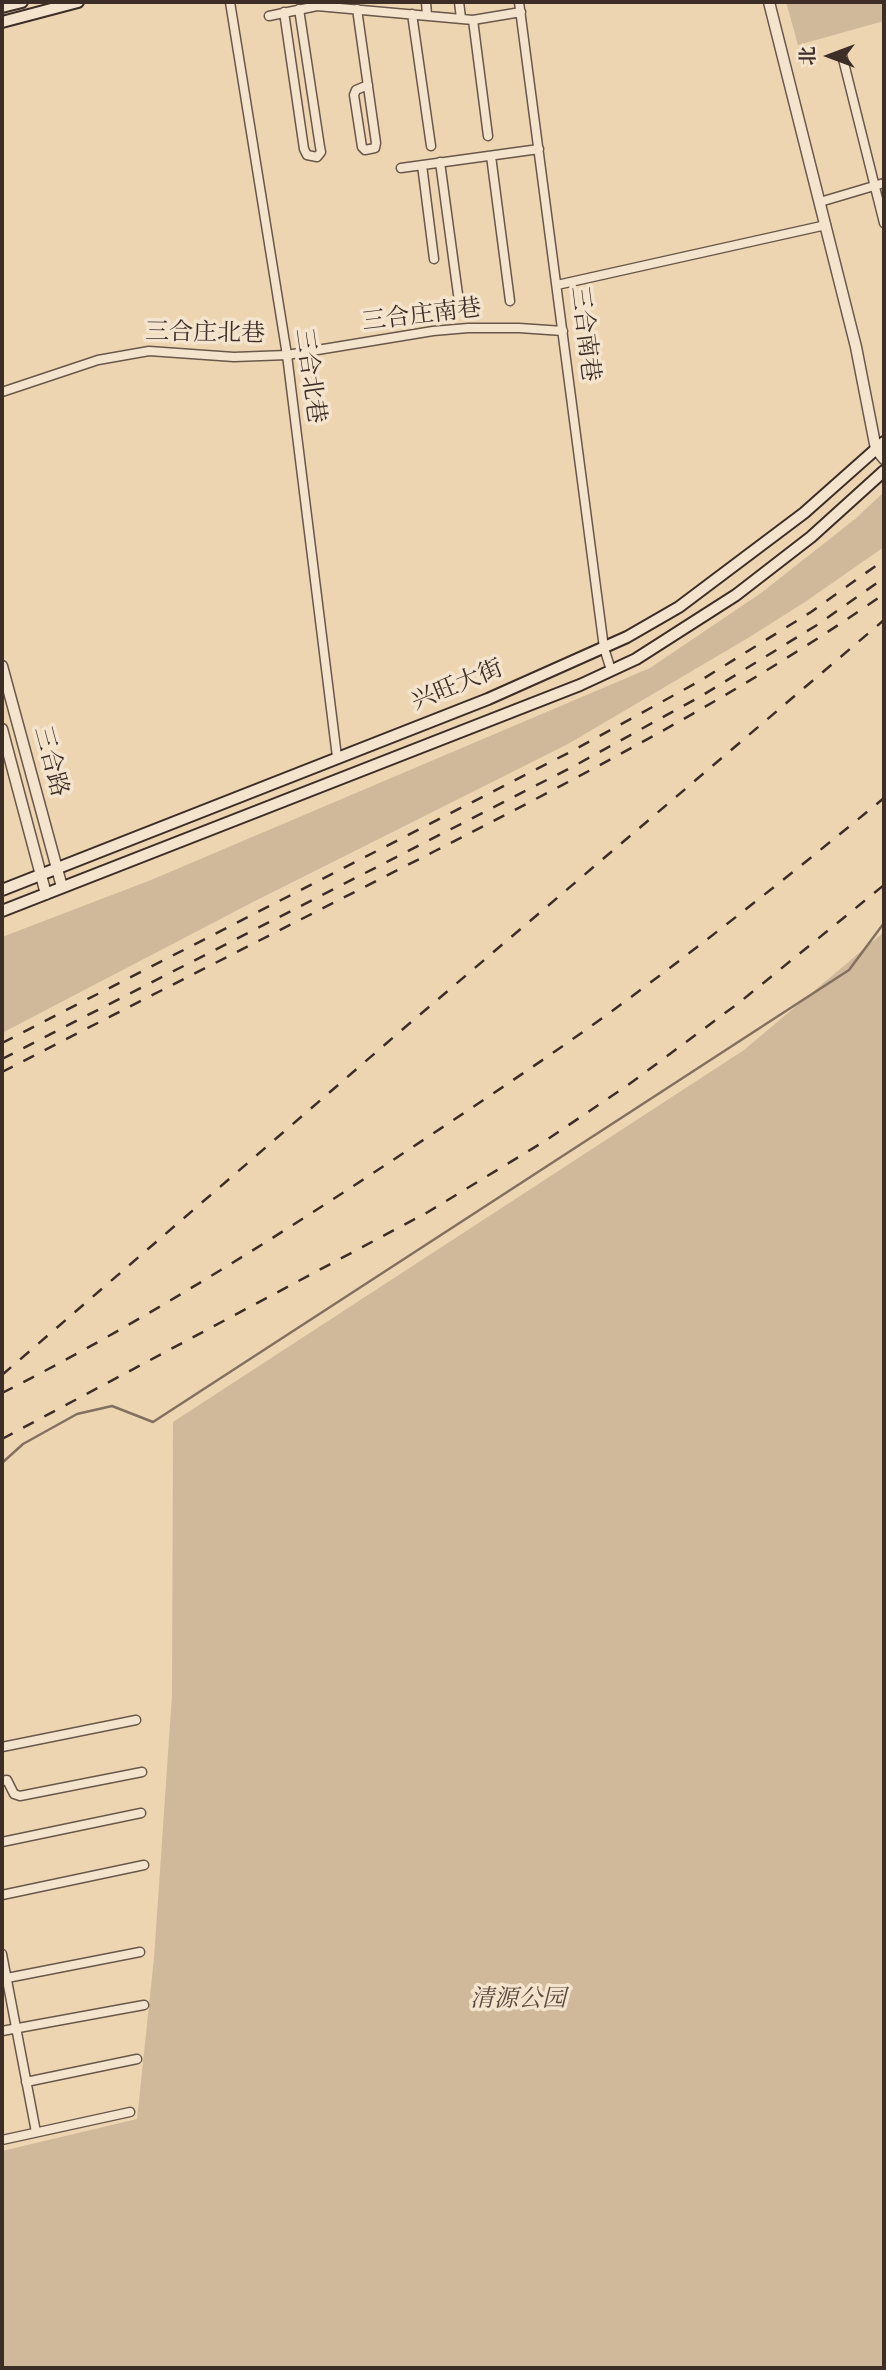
<!DOCTYPE html>
<html>
<head>
<meta charset="utf-8">
<style>
	body { margin:0 }
	#map { position:relative; width:886px; height:2370px; overflow:hidden; background:#eed5b2; font-family:"IM FELL English","Noto Serif SC",serif }
	canvas { display:block }
	.frame { position:absolute; inset:0; border:4px solid #3d2d27; pointer-events:none }
	.north { position:absolute; left:795px; top:21px; width:70px; height:70px; -webkit-text-stroke:5px #f4e4cd; paint-order:stroke; rotate:270deg; font-size:19px; font-weight:700; line-height:28px; text-align:center; color:#3d2d27 }
	.north::after { content:''; display:block; margin:auto; width:24px; height:32px; background:#3d2d27; clip-path:polygon(50% 0,100% 100%,50% 72%,0 100%) }
</style>
</head>
<body>
<div id="map">
<canvas width="886" height="2370"></canvas>
<div class="frame"></div>
<div class="north">北</div>
</div>
<script>
const g = document.querySelector('canvas').getContext('2d');
g.lineJoin = 'round';
function fillPath(path, color) {
  g.fillStyle = color;
  g.fill(path, 'evenodd');
}
function strokePath(path, color, width, dash) {
  g.strokeStyle = color;
  g.lineWidth = width;
  g.lineCap = dash ? 'butt' : 'round';
  g.setLineDash(dash || []);
  g.stroke(path);
}
function drawText(font, color, halo, rows, align = 'center') {
  g.font = font + ' "IM FELL English","Noto Serif SC",serif';
  g.lineWidth = 7;
  g.setLineDash([]);
  g.textBaseline = 'middle';
  g.strokeStyle = halo;
  g.fillStyle = color;
  for (const [text, x, y, turn = 0] of rows) {
    g.save();
    g.translate(x, y);
    g.rotate((+turn || 0) * Math.PI / 180);
    g.textAlign = isNaN(turn) ? turn : align;
    if (halo) g.strokeText(text, 0, 0);
    g.fillText(text, 0, 0);
    g.restore();
  }
}
fillPath(new Path2D(`
	M786 2H884V21L798 45Z
	M884 492V547L805 602 748 638 568 744 253 902 2 1033V937L151 880 650 668 761 593 855 519Z
	M884 932V2368H2V2151L137 2119 154 1958 172 1695 173 1422 744 1050Z`), '#d0b89a');
strokePath(new Path2D(`
	M2 1463 23 1444 77 1414 112 1406 153 1422 849 970 884 923`), '#83705e', 2.5);
const minor = new Path2D(`
	M230 2 287 355 337 757
	M426 2 427 15
	M459 2 461 18
	M519 2 604 648 611 670
	M317 6 473 20 521 12
	M357 9 376 143 375 148 365 150 362 147 354 95 356 90 368 85
	M284 12 304 149 307 155 317 157 321 152 320 147 299 9
	M412 14 431 146
	M269 16 317 6 316 2
	M473 20 488 136
	M842 55 884 223
	M491 156 510 301
	M440 162 460 309
	M422 165 434 259
	M401 168 539 149
	M820 202 884 183
	M557 285 826 225
	M2 392 98 360 149 351 234 357 287 355 433 331 468 328H519L563 331
	M2 1747 136 1720
	M2 1781 7 1780 14 1794 20 1796 142 1772
	M2 1842 141 1813
	M2 1895 144 1865
	M2 1954 36 2132
	M2 1979 140 1952
	M2 2031 144 2005
	M26 2082 137 2059
	M2 2140 130 2112`);
const tertiary = new Path2D(`
	M769 2 856 347 876 449 884 459
	M2 666 62 887
	M2 729 46 894`);
const secondary = new Path2D(`
	M2 7 22 2
	M2 22 78 2
	M2 890 488 699 627 637 679 607 804 513 884 442
	M2 911 580 685 636 659 736 595 811 537 884 471`);
strokePath(minor, '#69574a', 11);
strokePath(tertiary, '#69574a', 13);
strokePath(secondary, '#3d2d27', 14);
strokePath(minor, '#f4e4cd', 8);
strokePath(tertiary, '#f4e4cd', 10);
strokePath(secondary, '#f4e4cd', 10);
strokePath(new Path2D(`
	M2 1043 572 751 698 682 811 612 884 560
	M2 1059 576 765 703 695 817 625 884 578
	M2 1072C146 998 290 925 435 851 589 772 742 693 884 594
	M2 1375 403 1029 884 620
	M2 1393C137 1325 267 1243 393 1160 470 1109 548 1058 623 1003 712 937 799 868 884 798
	M2 1439 428 1212 545 1141 628 1085 740 1002 884 885`), '#3d2d27', 2.5, [12, 12]);
drawText('24px', '#3d2d27', '#f4e4cd', [
	["三合庄南巷",422,317,-7],
	["三合南巷",583,334,83],
	["三合庄北巷",205,335,1],
	["三合北巷",308,376,82],
	["兴旺大街",458,687,-22],
	["三合路",49,762,75]
]);
drawText('italic 24px', '#5a493e', '#f4e4cd', [
	["清源公园",518,2001]
]);
</script>
</body>
</html>
